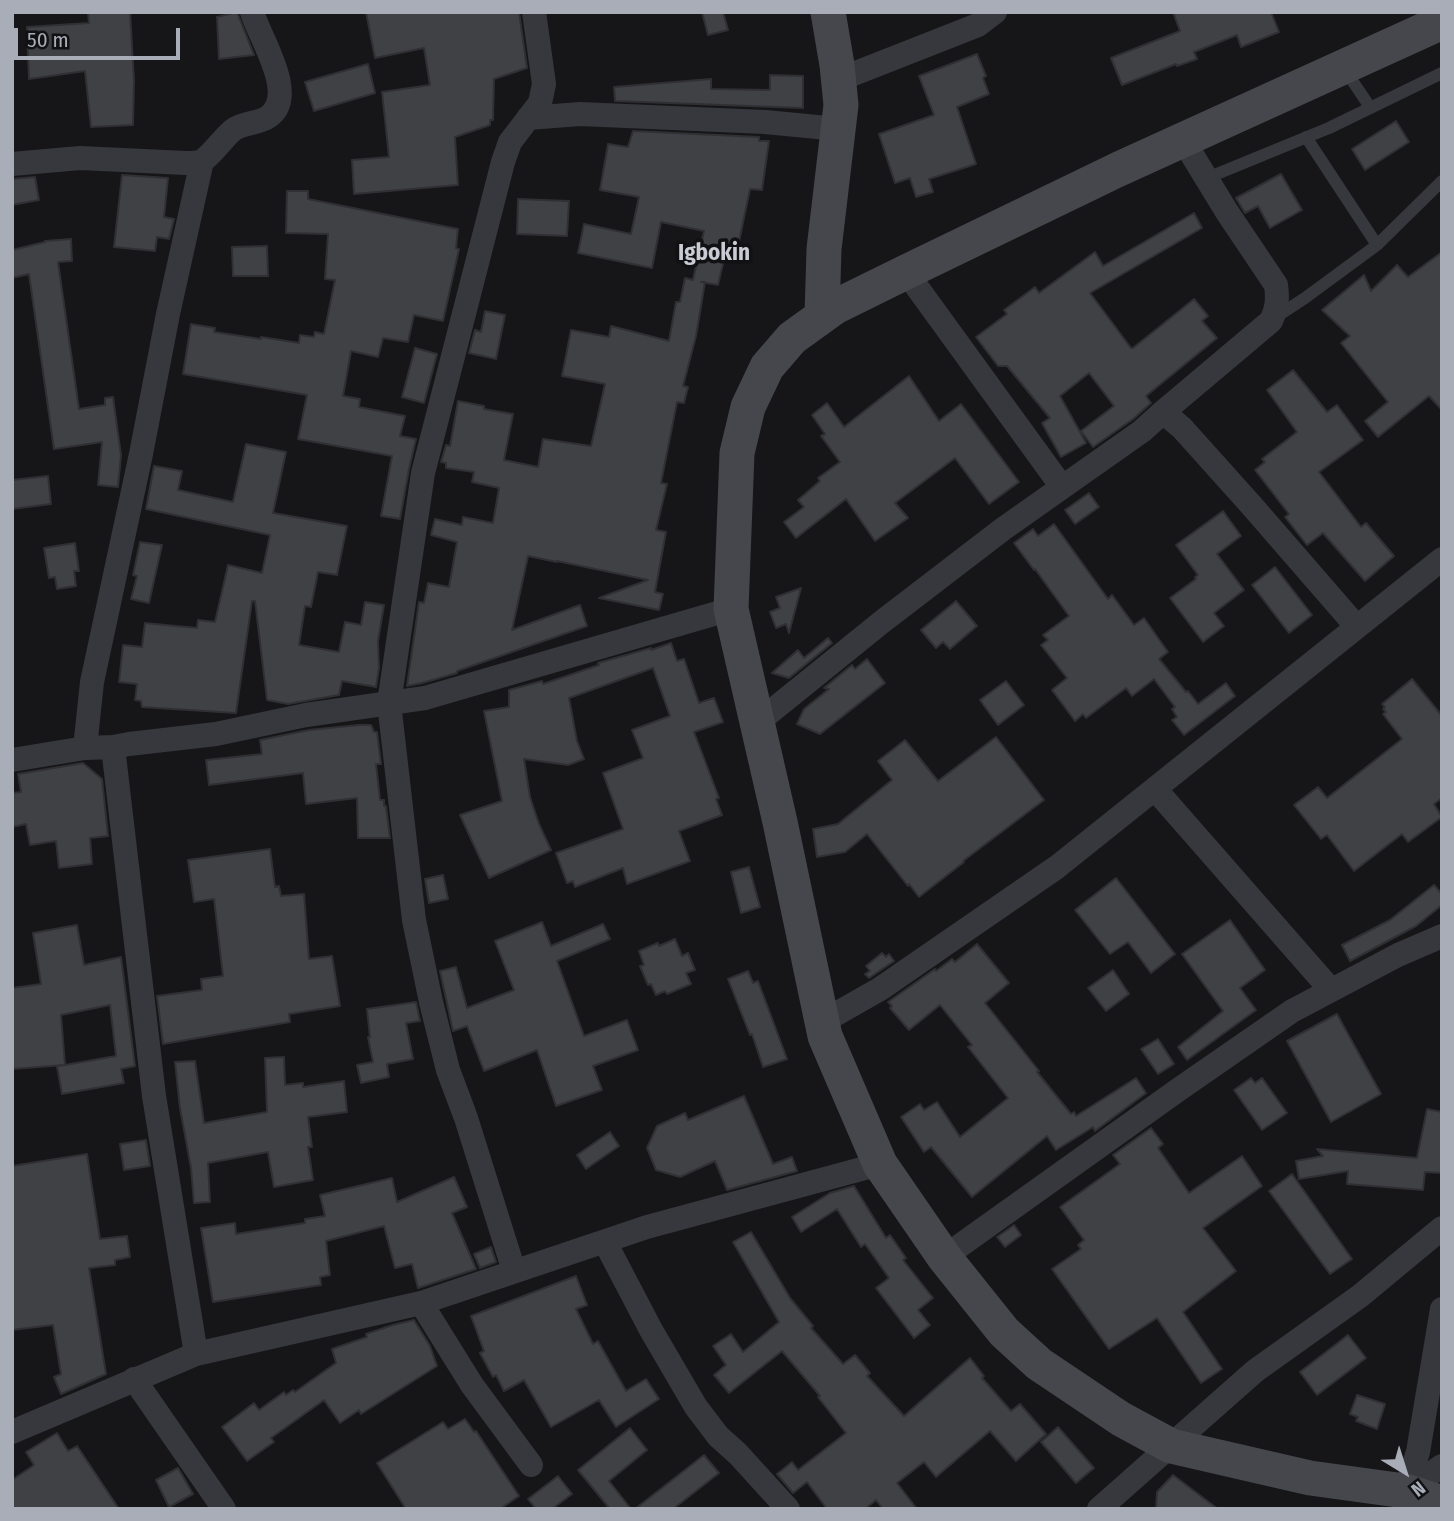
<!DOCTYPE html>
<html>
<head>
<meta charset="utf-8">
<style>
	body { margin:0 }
	#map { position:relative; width:1454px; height:1521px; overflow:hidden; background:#161618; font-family:"Fira Sans Condensed",sans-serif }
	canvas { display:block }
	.frame { position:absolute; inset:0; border:14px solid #a8adb8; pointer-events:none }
	.north { position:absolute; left:1370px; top:1437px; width:70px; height:70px; -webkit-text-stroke:5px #111113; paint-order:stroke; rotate:142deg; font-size:19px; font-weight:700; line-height:28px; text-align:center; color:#a8adb8 }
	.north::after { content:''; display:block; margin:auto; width:24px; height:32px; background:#a8adb8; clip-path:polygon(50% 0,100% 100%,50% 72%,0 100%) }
	.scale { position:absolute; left:14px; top:28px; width:166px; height:32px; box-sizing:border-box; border:4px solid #a8adb8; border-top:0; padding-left:9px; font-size:21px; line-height:24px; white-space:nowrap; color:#a8adb8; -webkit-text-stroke:5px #111113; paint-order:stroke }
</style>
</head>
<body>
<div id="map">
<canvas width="1454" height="1521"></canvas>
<div class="frame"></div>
<div class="north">N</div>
<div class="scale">50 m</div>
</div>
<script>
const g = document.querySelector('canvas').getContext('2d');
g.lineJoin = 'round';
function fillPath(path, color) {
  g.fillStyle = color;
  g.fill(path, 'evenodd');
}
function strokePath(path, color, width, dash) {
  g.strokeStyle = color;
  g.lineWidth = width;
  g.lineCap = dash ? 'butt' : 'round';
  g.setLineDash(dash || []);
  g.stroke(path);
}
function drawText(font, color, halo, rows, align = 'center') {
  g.font = font + ' "Fira Sans Condensed",sans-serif';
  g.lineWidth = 7;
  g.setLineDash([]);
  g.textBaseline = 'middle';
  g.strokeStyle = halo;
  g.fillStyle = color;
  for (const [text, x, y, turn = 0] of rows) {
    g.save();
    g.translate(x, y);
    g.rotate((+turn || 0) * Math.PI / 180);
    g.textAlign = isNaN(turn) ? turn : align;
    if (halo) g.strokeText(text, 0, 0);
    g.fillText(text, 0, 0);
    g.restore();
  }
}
const building = new Path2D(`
	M88 12H130L134 80 133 125 91 127 85 71 29 79 27 27 89 23Z
	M237 12 254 55 219 59 217 17Z
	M366 12H519L527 68 494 79 493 120H490V125L455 137 458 185 354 194 352 160 389 157 382 92 430 85 424 48 375 58Z
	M702 12H723L728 30 708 35Z
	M1173 12H1271L1279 32 1241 47 1237 35 1194 52 1197 59 1177 66 1176 64 1122 85 1111 58 1180 31Z
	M977 54 986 76 983 78 989 94 957 107 976 164 929 179 933 192 916 197 910 178 895 183 879 134 934 115 919 76Z
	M368 64 375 93 314 111 305 82Z
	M770 75 803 76V108L615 101 614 87 711 79V89L770 90Z
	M1396 121 1409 142 1365 170 1352 149Z
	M633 131 759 137V141H769L762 190 750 189 735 261 724 259 718 285 701 282H705L696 336 683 386 688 387 684 403 677 402 661 483 667 484 656 530 666 532 655 592 663 594 659 610 599 598 648 580 557 561V562L528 556 512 630 580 605 587 626 457 671V673L422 683 407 686 419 602 424 603 428 583 449 587 457 542 431 535 435 519 462 525 463 517 493 523 499 488 472 482 474 472 446 468V463L441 462 446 445 450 446 458 401 484 406V409L513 414 504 460 538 467 543 439 591 446 605 384 562 376 571 330 609 337 611 326 669 341 676 302H680L685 278 693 280 704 231 661 222 652 268 578 253 584 224 631 234 639 197 600 190 608 144 628 147Z
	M1281 174 1302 210 1270 228 1258 206 1245 213 1236 198Z
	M122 175 168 178 164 217 174 219 169 239 157 237 155 251 114 247Z
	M35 177 39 200 12 205V179Z
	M287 191H308V199L458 229 456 248 459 249 443 321 414 315 408 342 383 338 378 357 351 351 343 396 360 399 359 407 405 416 400 436 416 439 409 469 400 519 381 516 392 456 298 439 307 395 183 374 191 324 215 328 214 332 261 339V337L299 343 300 335 314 337 315 332 324 334 335 280 325 279 328 234 286 233Z
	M518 199 569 201 567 236 517 234Z
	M1194 213 1202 228 1090 293 1131 348H1133L1194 299 1208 316 1202 321 1217 338 1146 396 1151 403 1133 419 1093 447 1081 431 1114 406 1089 373 1060 396 1086 443 1061 457 1042 423 1050 418 1007 366H998L976 337 1007 314 1004 310 1035 287 1039 293 1095 252 1103 266Z
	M71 239 72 261 58 262 79 409 105 405V398L113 397 121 455 118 487 98 485 102 442 54 449 29 274 12 278V250L45 242V241Z
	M267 246 268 276H233L232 247Z
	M1442 252V410L1429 396 1378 437 1365 421 1388 402 1341 343 1350 336 1322 310 1364 275 1371 291 1397 265 1408 277Z
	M485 311 505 315 496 359 469 353 475 330 481 332Z
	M415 348 437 354 424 403 402 397Z
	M1293 370 1327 412 1337 405 1363 440 1319 472 1361 527 1366 523 1394 556 1365 581 1323 533 1307 545 1285 517 1289 514 1255 470 1265 462 1262 459 1297 432 1267 390Z
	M909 376 939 421 961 404 1019 482 989 504 955 458 895 503 908 518 875 541 846 499 796 538 784 522 804 507 798 500 820 481 818 478 840 462 821 436 825 434 812 415 827 403 844 427Z
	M246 444 286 452 273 513 347 526 337 575 318 572 311 607 305 606 299 645 339 652 345 622 361 625 365 602 384 605 378 641 379 668 376 687 342 681 339 695 288 704 267 700 255 601H252L236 713 142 707 141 701 135 700 137 684 119 682 123 645 142 647 145 623 197 628 198 620 215 622 228 565 262 573 270 535 146 509 154 466 182 471 178 490 233 502Z
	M48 476 51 504 12 509V480Z
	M1089 493 1099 507 1075 524 1065 510Z
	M1223 511 1241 536 1217 554 1244 590 1214 613 1224 626 1203 642 1170 598 1196 579 1195 577 1198 575 1176 545Z
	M1054 524 1108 599 1112 595 1134 625 1144 618 1168 652 1159 659 1186 692 1188 691 1198 704 1226 683 1235 696 1184 735 1172 720 1177 717 1172 709 1175 707 1154 679 1132 696 1126 688 1086 718 1083 714 1075 721 1052 690 1067 678 1041 645 1048 640 1043 635 1069 616 1035 569 1034 570 1014 543 1033 529 1038 536Z
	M140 542 162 545 149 603 131 599 137 576 133 575Z
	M75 543 79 571H74L76 586 57 589 55 577 49 578 44 548Z
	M1275 567 1312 615 1289 633 1252 585Z
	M801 588 789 633 786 624 776 628 770 612 780 608 776 597Z
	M956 601 977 626 950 649 943 642 936 648 921 630Z
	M828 638 832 643 789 678 772 673 798 650 804 658Z
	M671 643 677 661 684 659 699 703 714 698 723 722 694 732 719 798 716 799 722 815 679 831 690 861 627 884 623 868 575 887 573 881 567 883 556 853 623 829 603 773 643 758 632 730 670 716 653 668 569 698 577 741 584 759 568 765 524 759 530 797 539 824 551 850 489 878 460 815 502 801 484 711 509 707V690L542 681 543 684 599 665 598 663 651 648V650Z
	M867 659 885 683 820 734 797 724 804 709 829 689 824 688 852 665 855 669Z
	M1412 679 1442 716V798L1434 804 1442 817 1408 842 1402 834 1354 871 1327 835 1321 839 1294 805 1318 787 1327 798 1402 739 1383 714 1386 712 1383 709 1385 707 1382 704Z
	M1006 681 1024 705 998 725 980 700Z
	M359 725H371L374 732H377L381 764H376L380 800H384V806H386L390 838H358L357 798 306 804 303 773 209 785 206 760 262 754 260 740 309 730Z
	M996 737 1044 800 963 861 964 862 919 897 909 884 908 886 867 834 845 852 817 857 813 829 838 824 892 780 878 761 905 740 938 781Z
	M83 763 102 779 108 836 90 838 92 864 59 868 56 841 30 845 26 824 12 827V793L21 792 18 774Z
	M270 849 275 887 279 886 281 896 304 894 309 959 332 956 340 1006 289 1014 290 1022 163 1044 157 996 202 990 201 979 223 976 214 899 194 902 188 860Z
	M749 867 760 907 741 913 731 872Z
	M443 875 448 899 429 903 425 879Z
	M1116 878 1175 954 1151 973 1128 942 1110 954 1075 910Z
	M1434 885 1442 894V905L1416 926 1350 961 1342 945 1390 920Z
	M1230 920 1265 970 1240 988 1256 1010 1187 1060 1178 1047 1223 1011 1182 954Z
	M542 922 551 946 603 924 610 939 557 961 584 1036 627 1020 638 1050 593 1066 602 1090 556 1106 537 1050 484 1071 467 1026 453 1031 440 971 456 967 467 1008 514 990 495 941Z
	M77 925 84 965 121 957 135 1066 121 1069 124 1083 62 1094 57 1066 65 1065 12 1069V988L41 984 33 933ZM110 1005 116 1056 65 1065 61 1015Z
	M675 939 682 956 688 953 695 970 686 973 691 984 667 994 665 991 656 995 651 984 648 985 640 966 644 965 639 951 658 943 659 946Z
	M977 944 1009 983 985 1003 1039 1071 1037 1072 1071 1114 1074 1112 1076 1116 1136 1078 1146 1093 1095 1131 1093 1127 1056 1150 1047 1136 972 1197 931 1147 924 1152 901 1117 920 1104 924 1110 937 1102 960 1137 1008 1098 968 1047 972 1045 940 1005 909 1030 890 1008 892 1006 888 1002 935 969 936 971 952 959 955 962Z
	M882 953 886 957 889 954 894 961 869 978 865 974 870 971 866 966Z
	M1113 970 1129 994 1106 1011 1088 988Z
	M748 971 753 983 758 981 787 1059 763 1067 752 1034 750 1035 728 979Z
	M416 1002 420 1021 406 1023 413 1059 387 1064 389 1077 361 1083 357 1065 373 1062 368 1037H370L367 1009Z
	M1337 1014 1381 1094 1331 1122 1287 1041Z
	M1158 1039 1174 1064 1158 1074 1141 1049Z
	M284 1057 285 1085 303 1083V1087L344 1081 347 1112 308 1117 312 1147H308L313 1180 274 1187 268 1152 208 1163 210 1202 194 1203 191 1168 180 1108 175 1062 195 1061 204 1123 267 1112 265 1058Z
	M1251 1078 1255 1083 1262 1078 1287 1113 1262 1130 1234 1090Z
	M744 1096 773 1164 792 1157 797 1171 727 1190 715 1161 680 1177 656 1170 647 1148 657 1126 685 1113 688 1120Z
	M1427 1109 1442 1112V1173L1425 1172 1423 1190 1347 1184 1348 1171 1299 1179 1296 1161 1323 1156 1317 1149 1417 1158Z
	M1151 1128 1163 1144 1158 1148 1189 1193 1242 1156 1262 1186 1203 1228 1236 1271 1183 1312 1222 1369 1201 1383 1157 1318 1109 1349 1052 1269 1081 1249 1078 1245 1084 1240 1060 1207 1120 1164 1113 1155Z
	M610 1132 619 1146 586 1169 577 1155Z
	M146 1140 150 1166 124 1170 120 1144Z
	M87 1154 100 1239 127 1236 130 1257 115 1260V1265L89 1268 106 1374 61 1394 54 1377 61 1374 53 1325 12 1330V1166Z
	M1292 1174 1352 1259 1330 1274 1269 1191Z
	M454 1177 467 1207 452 1213 476 1269 418 1288 412 1264 395 1268 384 1226 326 1241 330 1275 320 1277 321 1285 213 1302 201 1228 235 1223 236 1234 305 1223V1219L325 1216 320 1195 392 1178 397 1202Z
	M854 1186 886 1238 890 1235 906 1258 903 1260 933 1298 918 1310 930 1325 914 1338 876 1288 889 1278 865 1244 861 1247 837 1209 801 1232 792 1217 830 1193Z
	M1014 1225 1021 1235 1005 1247 997 1237Z
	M751 1232 790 1298 813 1326 811 1328 843 1364 855 1355 870 1373 867 1376 904 1416 970 1358 984 1376 982 1378 1011 1411 1020 1404 1046 1434 1016 1461 990 1431 936 1477 924 1462 897 1483 917 1509H883L876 1500 865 1509H827L807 1482 793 1493 777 1474 792 1462 798 1470 846 1433 818 1397 820 1396 782 1351 729 1393 714 1375 726 1365 713 1346 731 1334 743 1352 779 1322 733 1242Z
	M491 1247 496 1262 480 1268 474 1254Z
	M576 1276 587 1305 576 1309 593 1344 598 1341 626 1391 646 1379 659 1399 616 1427 599 1400 551 1427 524 1380 504 1391 496 1375 493 1377 480 1353 484 1351 471 1316Z
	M414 1320 430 1346 437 1366 361 1414 359 1410 340 1423 324 1400 271 1438 274 1442 247 1461 222 1427 254 1403 259 1410 284 1392 286 1395 293 1390 295 1392 336 1363 332 1349 367 1337 366 1334 393 1325Z
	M1348 1335 1366 1358 1317 1395 1300 1372Z
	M1357 1395 1385 1404 1377 1429 1356 1421 1358 1417 1350 1414Z
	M465 1419 474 1432 476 1431 519 1496 500 1509H406L377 1463 443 1422 448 1429Z
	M1058 1427 1094 1468 1076 1483 1041 1442Z
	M630 1428 647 1450 609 1481 631 1509H610L578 1470Z
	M57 1433 68 1451 77 1446 119 1509H12V1480L34 1465 26 1452Z
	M704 1455 719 1473 673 1509H635Z
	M178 1468 193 1494 169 1507 156 1480Z
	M1173 1475 1218 1509H1156L1157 1492Z
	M558 1476 572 1494 552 1509H536L528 1499Z`);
fillPath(building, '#404145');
strokePath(building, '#303034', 2);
strokePath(new Path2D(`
	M1345 70 1370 107
	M1306 137 1377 245
	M1207 178 1329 128 1442 73
	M1276 317 1305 298 1377 245 1442 181`), '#37383d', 12);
strokePath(new Path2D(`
	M838 80 978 25 995 12
	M528 118 580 114 765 122 838 129
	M12 164 80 158 186 163C191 163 198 163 202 161 212 155 223 138 233 130 243 122 258 124 268 117 299 96 260 39 252 12
	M906 272 1062 487
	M1163 412 1182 428 1252 506 1357 627
	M758 722 883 621 1003 529 1142 431 1163 412 1271 321C1277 308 1278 300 1276 285L1227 212 1183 140
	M113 747 154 1096 196 1354
	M85 748 92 682 141 454 168 314 202 161
	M12 760 85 748 113 747 129 744 216 734 306 715 425 698 731 609
	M1155 789 1331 990
	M822 1022 880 989 1057 867 1442 559
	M605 1242 651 1330 696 1407 718 1436 738 1454 788 1509
	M944 1257 1178 1090 1292 1011 1398 955 1442 936
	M514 1271 466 1118 448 1070 431 1002 414 920 389 703 423 473 503 162 510 142 540 103 544 84 534 12
	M421 1303 472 1385 531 1465
	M134 1379 224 1509
	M12 1432 196 1354 421 1303 647 1227 880 1164
	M1405 1491 1418 1452 1442 1309
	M1405 1491 1442 1466
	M1099 1509 1255 1371 1360 1296 1442 1228`), '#37383d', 24);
strokePath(new Path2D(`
	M1442 22 1119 169 906 272 835 307 792 338 767 367 748 407 737 453 731 609 780 822 825 1036 880 1164 944 1257 1004 1332 1039 1364 1121 1419 1171 1446 1310 1478 1405 1491 1442 1503
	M822 315 824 249 841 105 837 65 828 12`), '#45474d', 35);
drawText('bold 23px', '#c9ccd4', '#111113', [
	["Igbokin",714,254]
]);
</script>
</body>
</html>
